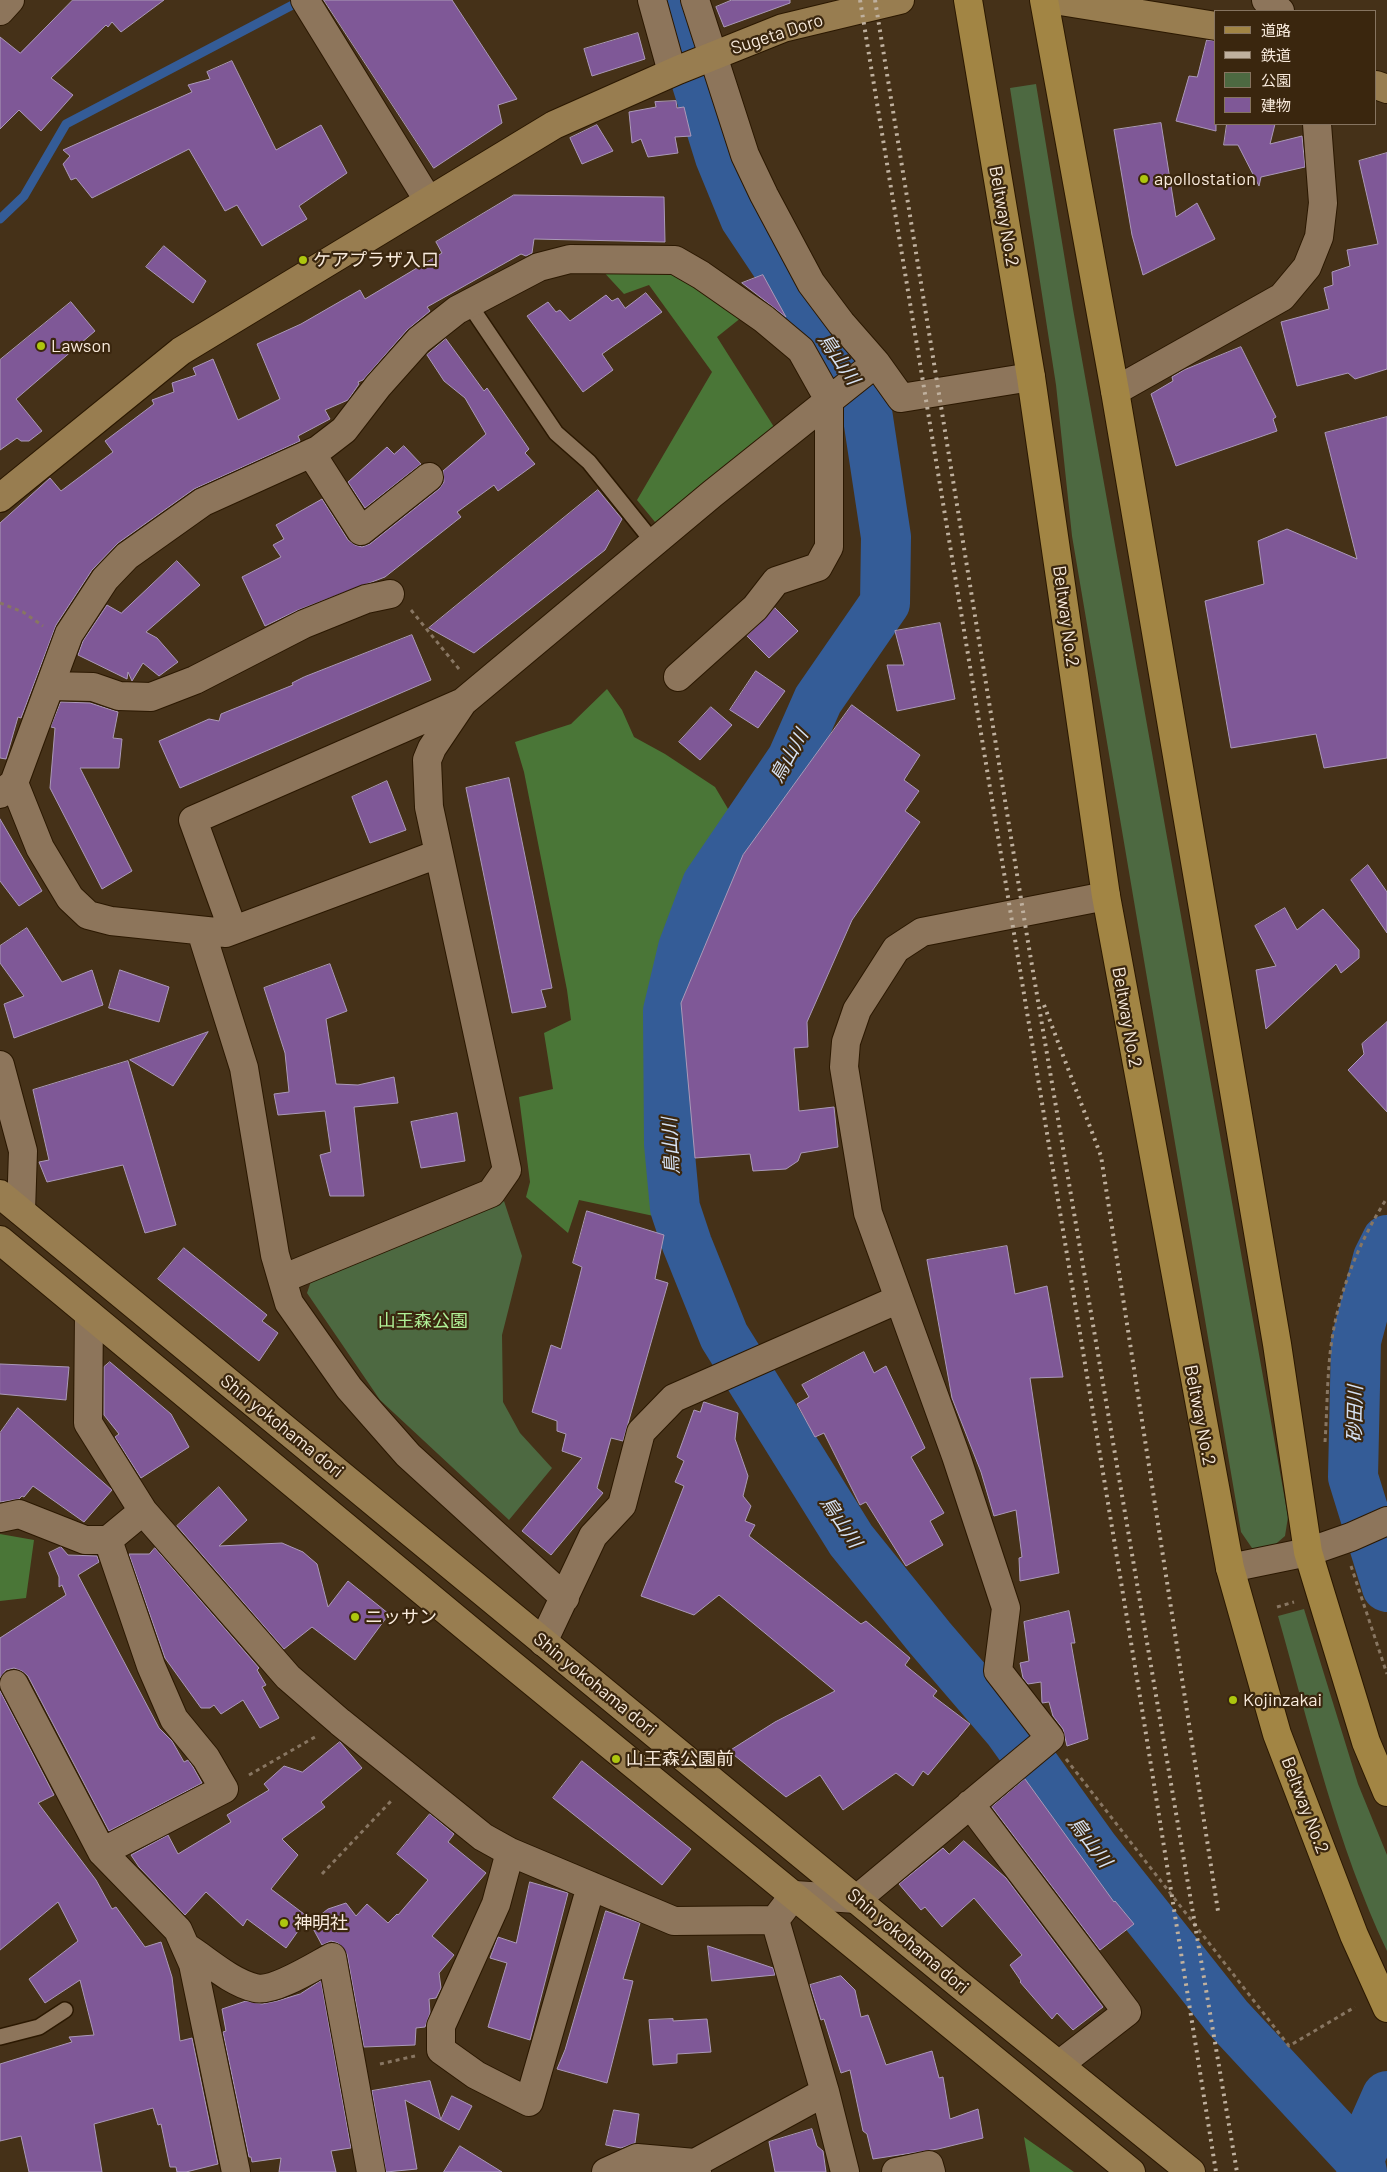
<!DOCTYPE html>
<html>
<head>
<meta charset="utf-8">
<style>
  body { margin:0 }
  #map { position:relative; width:1387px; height:2172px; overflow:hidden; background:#453118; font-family:Barlow,"Noto Sans JP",sans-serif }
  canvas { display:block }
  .legend { position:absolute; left:1214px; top:10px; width:162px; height:115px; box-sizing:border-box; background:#3a260e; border:1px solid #867460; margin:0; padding:6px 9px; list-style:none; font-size:15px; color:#f8eadc }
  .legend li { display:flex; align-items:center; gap:10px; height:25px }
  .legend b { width:25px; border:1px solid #867460 }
</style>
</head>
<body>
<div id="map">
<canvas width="1387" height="2172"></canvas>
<ul class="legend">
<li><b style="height:6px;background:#a28544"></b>道路</li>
<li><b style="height:6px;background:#bfb09e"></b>鉄道</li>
<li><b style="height:14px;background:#4d6941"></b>公園</li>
<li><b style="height:14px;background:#7f5897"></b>建物</li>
</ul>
</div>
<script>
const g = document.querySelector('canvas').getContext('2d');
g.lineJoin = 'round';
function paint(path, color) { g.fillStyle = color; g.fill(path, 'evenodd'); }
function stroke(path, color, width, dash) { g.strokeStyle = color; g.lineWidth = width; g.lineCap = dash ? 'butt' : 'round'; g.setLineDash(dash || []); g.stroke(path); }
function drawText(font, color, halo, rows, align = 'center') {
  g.font = font + ' Barlow,"Noto Sans JP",sans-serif'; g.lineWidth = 4.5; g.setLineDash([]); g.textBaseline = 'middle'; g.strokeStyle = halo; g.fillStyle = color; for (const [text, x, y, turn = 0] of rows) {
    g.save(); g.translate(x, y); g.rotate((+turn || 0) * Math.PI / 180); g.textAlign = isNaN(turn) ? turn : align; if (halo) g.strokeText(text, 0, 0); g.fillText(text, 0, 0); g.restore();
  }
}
paint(new Path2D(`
  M1036 84 1073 309 1288 1517 1285 1536 1270 1549 1252 1548 1241 1532 1072 536 1056 385 1010 88Z
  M504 1201 522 1256 502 1335 503 1402 520 1433 552 1468 509 1520 380 1400 307 1293 311 1281Z
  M1304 1609 1358 1784 1387 1855V1951C1337 1845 1310 1728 1278 1616Z`), '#4d6941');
paint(new Path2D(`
  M600 268H651L686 276 742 317 717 337 774 427 655 522 637 500 712 372 649 285 624 294Z
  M607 689 622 710 634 737 665 754 715 787 737 824 696 885 653 1014 663 1218 579 1200 568 1233 526 1197 530 1182 519 1097 553 1089 544 1033 571 1020 567 990 524 772 515 742 571 724Z
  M0 1534 34 1540 26 1598 0 1601Z
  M1024 2137 1074 2172H1030Z`), '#4a7637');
stroke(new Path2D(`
  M0 219 24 196 66 124 302 0`), '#345c97', 9);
stroke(new Path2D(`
  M671 0 720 157 745 218 865 398 886 537 885 603 818 700 792 759 707 884 683 948 668 1011 669 1144 675 1208 687 1244 724 1336 851 1540 930 1638 1008 1729 1094 1849 1228 2018 1359 2159 1362 2172
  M1387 1240 1378 1258 1356 1341 1353 1477 1387 1587
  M1359 2159 1387 2096`), '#345c97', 50);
const building = new Path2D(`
  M73 0H164L121 32 112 22 108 27 106 25 51 78 73 95 41 131 19 110 0 129V37L20 53Z
  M324 0H452L517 99 498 105 502 123 434 168Z
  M732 0H790V3L724 27 716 7Z
  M638 33 645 59 592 76 584 49Z
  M1207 40 1216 41V131L1176 121 1189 76 1197 77Z
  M232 61 276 150 321 125 347 173 299 206 307 219 262 246 237 205 225 211 189 149 92 198 76 178 71 180 63 164 70 156 63 150 192 92 188 85 210 79 207 72Z
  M676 101 677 108 684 107 691 136 675 137 678 153 648 157 641 139 632 143 629 112 656 107 655 102Z
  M1161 123 1176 217 1197 203 1215 239 1143 275 1132 235 1114 130Z
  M1227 124H1275L1270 144 1302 136 1305 167 1261 177 1259 186 1238 145H1224Z
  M597 125 613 151 582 164 570 138Z
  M1387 153V369L1355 379 1348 373 1297 386 1281 322 1329 309 1324 288 1333 285 1332 272 1350 266 1347 250 1378 244 1359 161Z
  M514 195 664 197 665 242 534 239 532 253 526 256 521 254 427 307 430 311 407 330 363 380 358 382 359 384 348 400 325 410 330 419 298 436 300 441 194 489 118 543 92 570 56 625 21 718 18 717 6 759 0 758V523L50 478 61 491 113 452 105 441 154 404 152 400 174 392 172 383 196 375 193 368 213 359 238 420 280 399 257 344 301 324 360 290 365 299 442 253 436 242Z
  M164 246 206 281 193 303 146 267Z
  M763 275 786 317 742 283Z
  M646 293 662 312 602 354 613 370 583 392 527 316 548 302 556 312 560 310 570 321 606 295 612 301 618 298 625 308Z
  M71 302 95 331 16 399 42 431 29 441H21L17 438 0 450V360Z
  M446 339 484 391 487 388 529 449 525 453 535 464 498 491 494 485 457 512 461 517 385 577 298 610 265 626 242 577 281 557 273 545 284 539 276 525 322 499 348 540 355 545 362 547 370 544 439 489 444 482 443 471 486 434 465 398 444 381 427 355Z
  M1241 347 1276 417 1273 419 1277 431 1176 466 1151 394 1173 381 1172 377 1184 370Z
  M1387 417V758L1324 768 1316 734 1231 748 1205 601 1264 584 1258 541 1287 529 1357 559 1325 433Z
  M404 446 421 464 365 508 348 482 387 447 394 454Z
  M598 490 622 519 605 550 474 653 429 628Z
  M177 561 200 585 146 632 157 638 178 662 159 676 143 663 132 681 128 672 127 679 78 655 83 641 107 605 121 613Z
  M775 608 798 631 769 658 747 636Z
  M940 623 955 699 897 711 887 665H904L895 631Z
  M412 635 431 680 180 788 159 741 209 719 219 721 221 714 293 685 292 683 304 677Z
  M756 671 785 691 758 728 730 710Z
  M61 702 90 703 118 712 113 738 122 739 119 768H80L132 871 102 889 50 788 55 728 51 727Z
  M852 705 920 755 904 780 919 791 905 811 920 822 852 920 807 1022 808 1047 794 1048 799 1111 834 1107 838 1147 801 1153 798 1161 786 1169 753 1171 750 1154 695 1158 681 1003 743 855Z
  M711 707 732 725 700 760 679 742Z
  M509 778 552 988 541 990 546 1007 512 1013 466 788Z
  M387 781 406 830 370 843 352 797Z
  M0 819 42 891 19 906 0 881Z
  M1368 865 1387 892V933L1351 880Z
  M1285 908 1297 930 1323 909 1359 950V958L1341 973 1336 964 1266 1029 1256 970 1276 966 1255 926Z
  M27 928 62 982 92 970 103 1005 14 1038 4 1004 24 996 0 963V946Z
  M330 964 347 1011 326 1019 336 1084 358 1085 394 1077 398 1103 354 1107 364 1196H330L320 1155 331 1152 325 1111 278 1115 274 1094 289 1092 285 1053 264 988Z
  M120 970 169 987 159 1022 109 1008Z
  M1387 1022V1112L1348 1070 1364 1054 1362 1044Z
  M208 1032 173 1086 130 1060Z
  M128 1061 176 1225 145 1233 123 1165 47 1182 39 1162 49 1160 33 1090Z
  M457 1113 465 1161 421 1168 411 1122Z
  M587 1211 664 1235 655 1279 668 1283 623 1441 611 1438 597 1488 603 1493 551 1555 522 1531 582 1458 562 1451 566 1434 557 1431V1421L532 1412 551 1345 561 1349 582 1267 573 1263Z
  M1007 1246 1015 1294 1047 1286 1063 1377 1030 1378 1059 1573 1020 1581 1019 1558 1022 1557 1016 1510 994 1516 981 1472 952 1398 927 1260Z
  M184 1248 267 1315 262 1321 278 1333 259 1361 158 1279Z
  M864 1352 874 1373 886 1366 925 1448 911 1457 944 1513 930 1521 943 1545 906 1566 866 1502 860 1505 824 1433 815 1437 797 1404 809 1397 802 1385Z
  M110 1362 171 1414 189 1447 141 1478 115 1437 119 1434 104 1415V1367Z
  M0 1364 69 1367 66 1400 0 1394Z
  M704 1402 738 1413 735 1439 748 1476 743 1496 751 1506 745 1521 755 1525 749 1536 861 1624 866 1621 910 1658 905 1665 937 1691 933 1696 970 1724 928 1775 923 1771 913 1786 896 1773 843 1810 820 1775 786 1797 729 1751 775 1722 835 1691 719 1595 694 1615 641 1596 684 1486 675 1482 684 1461 677 1457 694 1410 700 1412Z
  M18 1408 112 1490 84 1522 33 1486 24 1497 22 1496 19 1499 0 1502V1433Z
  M219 1487 247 1520 219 1546 282 1543 303 1552 317 1564 328 1607 348 1581 389 1614 355 1660 312 1627 284 1649 177 1526Z
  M61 1547 68 1555 97 1556 99 1562 78 1575 159 1728 172 1741 184 1762 188 1760 193 1767 202 1783 109 1831 28 1676 22 1671 14 1668 6 1670 0 1678V1638L66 1595 62 1585 59 1587V1577L49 1553Z
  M155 1548 259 1668 257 1670 266 1685 262 1687 279 1718 260 1728 243 1700 221 1714 214 1705 210 1708H201L165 1658 129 1554H149Z
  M1069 1611 1075 1643H1071L1088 1739 1067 1746 1063 1729 1053 1716 1049 1702 1042 1703 1041 1682 1028 1684 1023 1678 1020 1663 1029 1661 1024 1622Z
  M0 1691 54 1795 38 1803 96 1880 112 1909 116 1907 145 1947 161 1942 172 1977 180 2041 192 2038 218 2164 186 2172H177L176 2167H170L161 2124 158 2125 153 2108 94 2124 102 2172H29L21 2136 0 2141V2064L72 2042 69 2037 94 2035 80 1980 45 2003 29 1979 78 1941 58 1902 0 1950Z
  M340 1742 362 1768 321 1802 325 1807 282 1839 298 1855 271 1889 308 1917 286 1948 247 1919 243 1926 206 1892 185 1915 139 1867 131 1855 168 1835 178 1854 231 1822 227 1815 269 1790 264 1784 284 1766 302 1772Z
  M582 1761 691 1849 662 1885 553 1798Z
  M1025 1779 1114 1902 1115 1901 1134 1924 1100 1950 992 1807Z
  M430 1814 454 1834 448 1842 486 1873 432 1936 454 1955 439 1973 441 1988 436 1998 429 1999 430 2013 425 2027 416 2028 415 2045 364 2047 347 1954 338 1943 331 1941 322 1945 310 1923 328 1909 346 1903 356 1916 367 1904 388 1923 397 1914 398 1915 428 1880 397 1854Z
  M964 1841 1006 1878 1103 2007 1073 2030 1057 2013 1052 2019 1020 1982 1021 1981 1010 1965 1022 1955 974 1898 942 1927 925 1907 921 1910 899 1884 943 1848 949 1854Z
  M530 1882 568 1893 530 2040 488 2027 507 1963 490 1958 498 1937 516 1943Z
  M606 1911 640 1923 623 1979 633 1981 607 2083 557 2069 565 2050Z
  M708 1946 773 1968 775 1975 712 1981Z
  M841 1976 855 1990 861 2017 868 2015 886 2065 932 2051 939 2078 943 2077 950 2119 978 2109 983 2138 938 2149 873 2159 867 2134 863 2131 850 2070 841 2073 824 2019 821 2020 810 1985Z
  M321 1981 351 2148 331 2151 336 2172H279L281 2158 252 2162 251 2157H249L223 2032 226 2031 222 2009 246 2001 262 2004 277 2001 300 1994Z
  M673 2019V2021L707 2019 711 2052 677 2054V2063L653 2065 649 2020Z
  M430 2081 441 2120 405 2100 417 2169 386 2172 372 2091Z
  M452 2096 472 2106 459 2130 441 2120Z
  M614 2110 639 2114 635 2143 621 2148 606 2145Z
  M812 2129 817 2146 823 2151 826 2172H775L769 2142Z
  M460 2146 502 2172H444Z`);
paint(building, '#7f5897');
stroke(building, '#ab99b8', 1);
const lane = new Path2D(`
  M469 304 556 433 589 462 654 543
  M0 2037 39 2027 65 2010`);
const street = new Path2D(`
  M305 0 428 200
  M652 0 672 72
  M695 0 745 155 764 195 811 283 841 323 876 363 901 398 1031 377
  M1266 0 1280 11
  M0 11 10 0
  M1115 391 1282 297 1307 267 1319 237 1323 203 1317 124
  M311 453 361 531 429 477
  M50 686 93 687 119 696 151 697 195 680 304 624 366 599 390 594
  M14 783 40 848 70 898 88 915 111 921 226 933 438 854
  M0 794 14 783 69 634 105 579 127 556 203 502 318 450 344 430 378 386 419 340 457 310 539 267 570 259 675 260 701 275 764 319 801 350 829 400V547L818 567 776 581 755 608 678 677
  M233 930 193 820 463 702
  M201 931 244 1068 275 1255 289 1303 349 1388 408 1455 565 1598
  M0 1065 23 1151 21 1211
  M282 1279 491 1193 507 1170 429 807 427 760 432 748 463 702 712 494 876 363
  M89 1314 88 1423 143 1511 288 1677 340 1722 483 1837 510 1852 674 1921 775 1920
  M0 1518 19 1514 85 1540H108L143 1511
  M1230 1568 1308 1552 1351 1537 1387 1521
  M543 1642 593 1536 622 1505 641 1432 674 1398 899 1299
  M14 1684 102 1852 178 1930 193 1964 236 2172
  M970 1804 1127 2012 1060 2064
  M102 1852 224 1789 206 1758 174 1719 151 1666 108 1540
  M510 1852 496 1904 441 2026V2050L476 2075 529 2102 591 1886
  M186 1947C207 1960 230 1982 255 1988 273 1993 315 1966 332 1957L371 2172
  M606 2172 637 2158 695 2163
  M697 2172 695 2163 825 2092
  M845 2172 825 2092 775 1920 794 1895 857 1899 1050 1738 998 1671 1006 1608 956 1456 868 1213 844 1067 846 1042 857 1010 896 949 922 932 1106 896
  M896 2172 929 2165 931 2172`);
const secondary = new Path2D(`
  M1054 0 1216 26
  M1376 85 1387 89
  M0 498 181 351 554 125 678 70 783 28 900 0
  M0 1194 960 1985 1191 2172
  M0 1240 472 1632 1131 2172`);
const primary = new Path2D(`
  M968 0 1031 377 1106 896 1230 1568 1277 1734 1354 1935 1387 2008
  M1044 0 1115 391 1277 1344 1308 1552 1366 1742 1387 1792`);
stroke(lane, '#2b1801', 18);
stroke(street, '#2b1801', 30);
stroke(secondary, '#2b1801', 30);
stroke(primary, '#2b1801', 30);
stroke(new Path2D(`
  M0 603 23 612 43 626
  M411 610 459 669
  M1325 1442C1327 1413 1327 1383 1330 1354 1336 1298 1357 1245 1387 1198
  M1351 1566 1387 1674
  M1277 1607 1294 1602
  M1066 1759 1289 2046 1355 2007
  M249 1775 315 1737
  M322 1874 392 1800
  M380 2064 415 2056`), '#887662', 3, [4, 4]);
stroke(lane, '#8d755b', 15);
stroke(street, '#8d755b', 28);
stroke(secondary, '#987d50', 28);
stroke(primary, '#a28544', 28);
stroke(new Path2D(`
  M860 0 1142 1709 1216 2172
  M875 0 1028 942 1237 2172
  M1044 1005 1101 1156 1218 1911`), '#bfb09e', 4, [2.5, 5]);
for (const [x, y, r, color] of [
  [1144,179,5,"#adc60e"],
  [303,260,5,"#adc60e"],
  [41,346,5,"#adc60e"],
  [355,1617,5,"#adc60e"],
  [1233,1700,5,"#adc60e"],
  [616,1759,5,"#adc60e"],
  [284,1923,5,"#adc60e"]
]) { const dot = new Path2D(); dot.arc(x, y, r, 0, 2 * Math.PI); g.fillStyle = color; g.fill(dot); stroke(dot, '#3a260e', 2); }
drawText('18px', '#f8eadc', '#3a260e', [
  ["Sugeta Doro",777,34,-18],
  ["Beltway No.2",1004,216,80],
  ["Beltway No.2",1066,616,82],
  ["Beltway No.2",1127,1017,80],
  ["Beltway No.2",1200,1415,79],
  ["Shin yokohama dori",282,1426,39],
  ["Shin yokohama dori",595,1684,39],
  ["Beltway No.2",1305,1805,69],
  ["Shin yokohama dori",908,1941,40]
]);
drawText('18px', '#f8eadc', '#3a260e', [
  ["apollostation",1154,179],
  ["ケアプラザ入口",313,260],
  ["Lawson",51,346],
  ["ニッサン",365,1617],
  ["Kojinzakai",1243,1700],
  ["山王森公園前",626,1759],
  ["神明社",294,1923]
], 'left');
drawText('18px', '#b0f197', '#3a260e', [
  ["山王森公園",423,1321]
]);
drawText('italic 19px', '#d6e2f4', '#3a260e', [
  ["鳥山川",839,359,56],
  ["鳥山川",789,756,-61],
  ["鳥山川",671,1146,-93],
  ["砂田川",1355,1414,-89],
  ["鳥山川",841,1522,56],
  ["鳥山川",1090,1842,53]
]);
</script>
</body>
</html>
